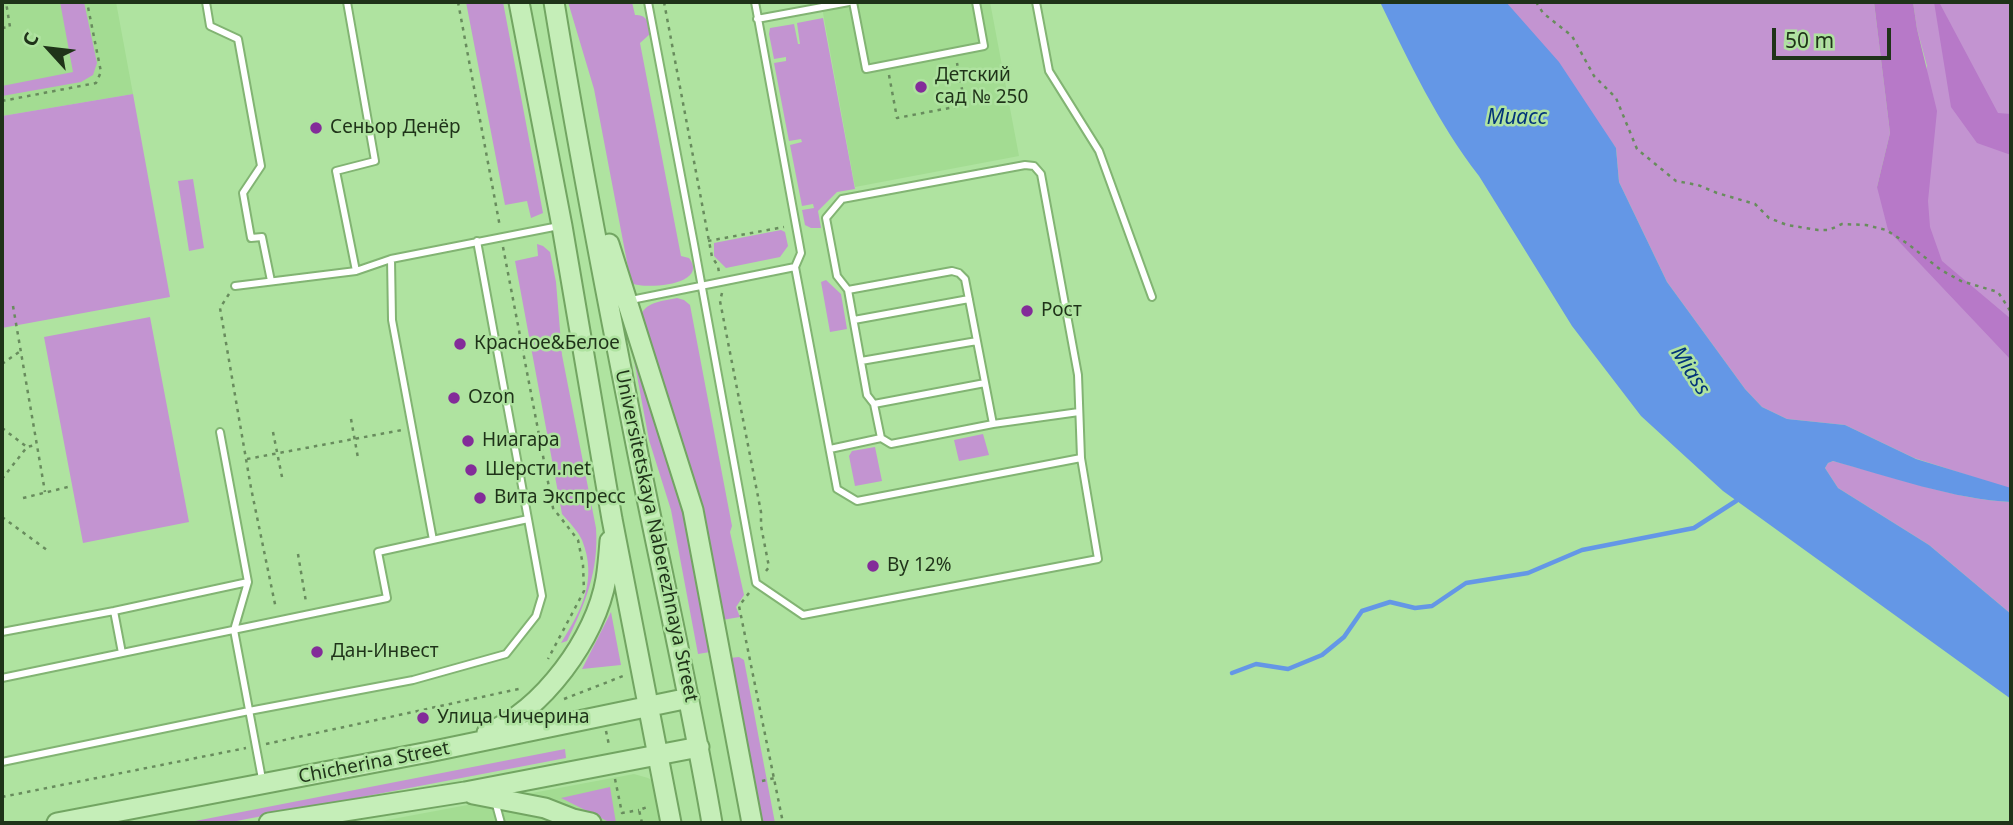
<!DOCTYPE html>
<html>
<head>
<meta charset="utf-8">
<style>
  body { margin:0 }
  #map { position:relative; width:2013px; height:825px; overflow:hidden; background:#afe3a0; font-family:"Noto Sans",sans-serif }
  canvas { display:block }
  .frame { position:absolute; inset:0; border:4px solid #1f3319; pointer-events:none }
  .north { position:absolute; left:14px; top:14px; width:70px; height:70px; -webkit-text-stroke:5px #afe3a0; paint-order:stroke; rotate:297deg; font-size:19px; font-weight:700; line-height:28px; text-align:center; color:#1f3319 }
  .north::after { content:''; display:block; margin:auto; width:24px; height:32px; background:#1f3319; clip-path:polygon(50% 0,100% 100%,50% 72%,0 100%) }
  .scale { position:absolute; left:1772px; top:28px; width:119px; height:32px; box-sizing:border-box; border:4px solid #1f3319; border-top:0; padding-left:9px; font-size:21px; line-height:24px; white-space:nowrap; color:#1f3319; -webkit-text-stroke:5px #afe3a0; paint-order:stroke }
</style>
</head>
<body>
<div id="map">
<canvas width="2013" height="825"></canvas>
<div class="frame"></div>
<div class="north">С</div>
<div class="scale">50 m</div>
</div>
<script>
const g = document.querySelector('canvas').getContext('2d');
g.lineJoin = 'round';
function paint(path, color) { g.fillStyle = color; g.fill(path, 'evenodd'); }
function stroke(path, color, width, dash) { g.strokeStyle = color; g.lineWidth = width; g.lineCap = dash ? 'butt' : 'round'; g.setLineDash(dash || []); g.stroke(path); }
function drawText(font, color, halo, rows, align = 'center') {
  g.font = font + ' "Noto Sans",sans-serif'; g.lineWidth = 5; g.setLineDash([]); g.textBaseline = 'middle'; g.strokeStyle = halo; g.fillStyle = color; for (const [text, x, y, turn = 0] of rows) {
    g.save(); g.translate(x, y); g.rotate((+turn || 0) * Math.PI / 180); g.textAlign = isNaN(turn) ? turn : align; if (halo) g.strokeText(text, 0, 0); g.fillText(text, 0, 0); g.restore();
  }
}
paint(new Path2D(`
  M2 2H116L133 94 2 116Z
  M821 2H990L1019 156 855 187Z
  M634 774 648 778 659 784 672 823H371Z`), '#a3dc92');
paint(new Path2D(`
  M60 2H84L97 63 93 75 81 82 2 96V86L73 72Z
  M466 2H503L543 213 531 218 527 201 505 205Z
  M568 2H632L635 15C647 14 649 23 650 34L640 43 681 256 689 258C710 285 645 290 631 283L594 89Z
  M1506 2H1874L1890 133 1877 187 1898 200 1927 66 1917 29 1913 2H2011V489L1914 458 1845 425 1787 419 1762 407 1745 389 1667 282 1619 182 1616 148Z
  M823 18 855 189 837 192 818 211 821 228H811L805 225 802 210 814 208 813 204 802 206 790 145 802 142 801 139 789 141 774 63 786 61V57L774 59 769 34 770 28 794 24 798 44H800L797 23Z
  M133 94 170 297 2 328V116Z
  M193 179 204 248 189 251 178 181Z
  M781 230 785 232 788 246 780 257 726 268 714 256V243Z
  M537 244 543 246 550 252 556 282 562 355 596 528C599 571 585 604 567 641L561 643C581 611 598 580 582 540 578 531 569 522 562 514L515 261 538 256Z
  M826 280 841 294 847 329 830 332 821 282Z
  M677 298 684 300 690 305 732 526 730 532 744 595 736 607 740 617 722 620 641 315C647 301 664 301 677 298Z
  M150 317 189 522 83 543 44 337Z
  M632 349 683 509 710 652 698 654 671 510 649 440Z
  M983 434 989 455 959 461 954 440Z
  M875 447 882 481 855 486 849 456 852 451Z
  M1833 461C1887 475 1957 500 2011 502V614L1929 545 1838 488 1825 468 1828 463Z
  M611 612 621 665 582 669Z
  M739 657 744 660 775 823H761L730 658Z
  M565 749 566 758 226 823H185Z
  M610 787 616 823H611L561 798Z`), '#c394d1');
paint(new Path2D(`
  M1874 2H1913L1917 29 1937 111 1928 201 1930 227 1942 261 2011 319V360L1888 230 1877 187 1890 133Z
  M1934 2H1939L1998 113 2011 114V155L1977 143 1951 107Z`), '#b779c8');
paint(new Path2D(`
  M1380 2H1506L1559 62 1616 148 1619 182 1667 282 1745 389 1762 407 1787 419 1845 425 1916 459 2011 488V502C1957 500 1887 476 1833 461L1828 463 1825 468 1838 488 1929 545 2011 614V699L1723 491 1641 416 1572 326 1479 176C1438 123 1409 62 1380 2Z`), '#6497e6');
stroke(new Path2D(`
  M1232 673 1256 664 1288 669 1322 655 1344 637 1362 611 1390 602 1415 608 1432 606 1466 583 1528 573 1582 550 1694 528 1736 501 1739 496`), '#6497e6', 4.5);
const service = new Path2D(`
  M206 2 210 26 238 39 261 166 243 193 251 238 262 237 271 281
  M347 2 375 161 336 171 356 271
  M648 2 694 244 756 583 803 615 1098 559 1081 458 857 501 837 489 795 267 801 253 755 2
  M853 2 866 69 984 46 976 2
  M1036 2 1049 71 1099 151 1152 297
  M757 19 849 2
  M391 259 392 320 433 540
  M235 286 356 271 391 259 559 226
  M848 290 952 271 959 273 965 279 993 424 1079 412
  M631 300 795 267
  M854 320 969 299
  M861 361 977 341
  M874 404 985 383
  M993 424 891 444 881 438 874 404 867 395 848 290 837 276 826 218 842 199 1025 165 1034 166 1041 174 1078 375 1081 458
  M220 432 248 582 234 630 262 779
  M830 449 881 438
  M114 611 122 653
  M2 632 114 611 248 582
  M2 678 387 598 378 552 528 519 477 241
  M2 762 249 711 413 680 506 654 536 616 542 596 528 519
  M495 801 501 823`);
const primary = new Path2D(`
  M519 2 562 226 612 519 671 823
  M554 2C578 148 606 294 635 439 660 567 690 694 712 823
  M609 244 693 510 752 823
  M487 733C543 710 596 638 606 579 608 567 609 554 610 541
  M473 794 545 808 573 819 591 823
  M57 823 429 752 689 698
  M269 823 465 792 699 747`);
stroke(service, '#82b473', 10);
stroke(primary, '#72a562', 23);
stroke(new Path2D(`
  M458 2 500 227
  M664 2 712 257 718 266 719 273
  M1536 2 1543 13 1572 36 1594 76 1616 98 1637 149 1676 181 1698 185 1717 193 1755 204 1769 218 1787 225 1818 230H1829L1842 224 1866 225 1886 230 1908 244 1941 270 1961 281 1998 292 2011 312
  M2 28 10 27 6 2
  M889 75 897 118 965 105 957 63
  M2 101 96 83 101 72 87 2
  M708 241 784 227
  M503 247 553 508 578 540 583 565 584 591 548 659
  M722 293 720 301 761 512V526L769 567 766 571
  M229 294 220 308 251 488 276 609
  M13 306 45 492
  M2 364 19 352
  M351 419 358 458
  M2 428 27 447
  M273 432 283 482
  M247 459 402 430
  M2 479 27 447 35 445
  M23 498 72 486
  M2 517 47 550
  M298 554 306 602
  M749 593 739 606 783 823
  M564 699 623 676
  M606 731 609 745
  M266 744 523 688
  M615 779 622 813 639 810
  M762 781 775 778
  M2 797 246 748
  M642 823 639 810 650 806`), '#688c5d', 2.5, [3.5, 5]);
stroke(service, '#fff', 6);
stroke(primary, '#c5eeb8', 19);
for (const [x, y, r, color] of [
  [921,87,7,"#832c99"],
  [316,128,7,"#832c99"],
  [1027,311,7,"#832c99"],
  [460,344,7,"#832c99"],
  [454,398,7,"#832c99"],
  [468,441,7,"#832c99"],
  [471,470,7,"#832c99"],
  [480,498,7,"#832c99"],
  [873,566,7,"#832c99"],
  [317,652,7,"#832c99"],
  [423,718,7,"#832c99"]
]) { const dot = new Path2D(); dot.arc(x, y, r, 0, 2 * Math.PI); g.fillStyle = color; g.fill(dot); stroke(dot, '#afe3a0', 2.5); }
drawText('19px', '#1f3319', '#afe3a0', [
  ["Детский",935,76],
  ["сад № 250",935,98],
  ["Сеньор Денёр",330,128],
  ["Рост",1041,311],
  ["Красное&Белое",474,344],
  ["Ozon",468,398],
  ["Ниагара",482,441],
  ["Шерсти.net",485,470],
  ["Вита Экспресс",494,498],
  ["Ву 12%",887,566],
  ["Дан-Инвест",331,652],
  ["Улица Чичерина",437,718]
], 'left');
drawText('19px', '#1f3319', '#afe3a0', [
  ["Universitetskaya Naberezhnaya Street",656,536,78],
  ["Chicherina Street",374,763,-11]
]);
drawText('italic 21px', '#023479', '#afe3a0', [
  ["Миасс",1517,118],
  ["Miass",1690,371,57]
]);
</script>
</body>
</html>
